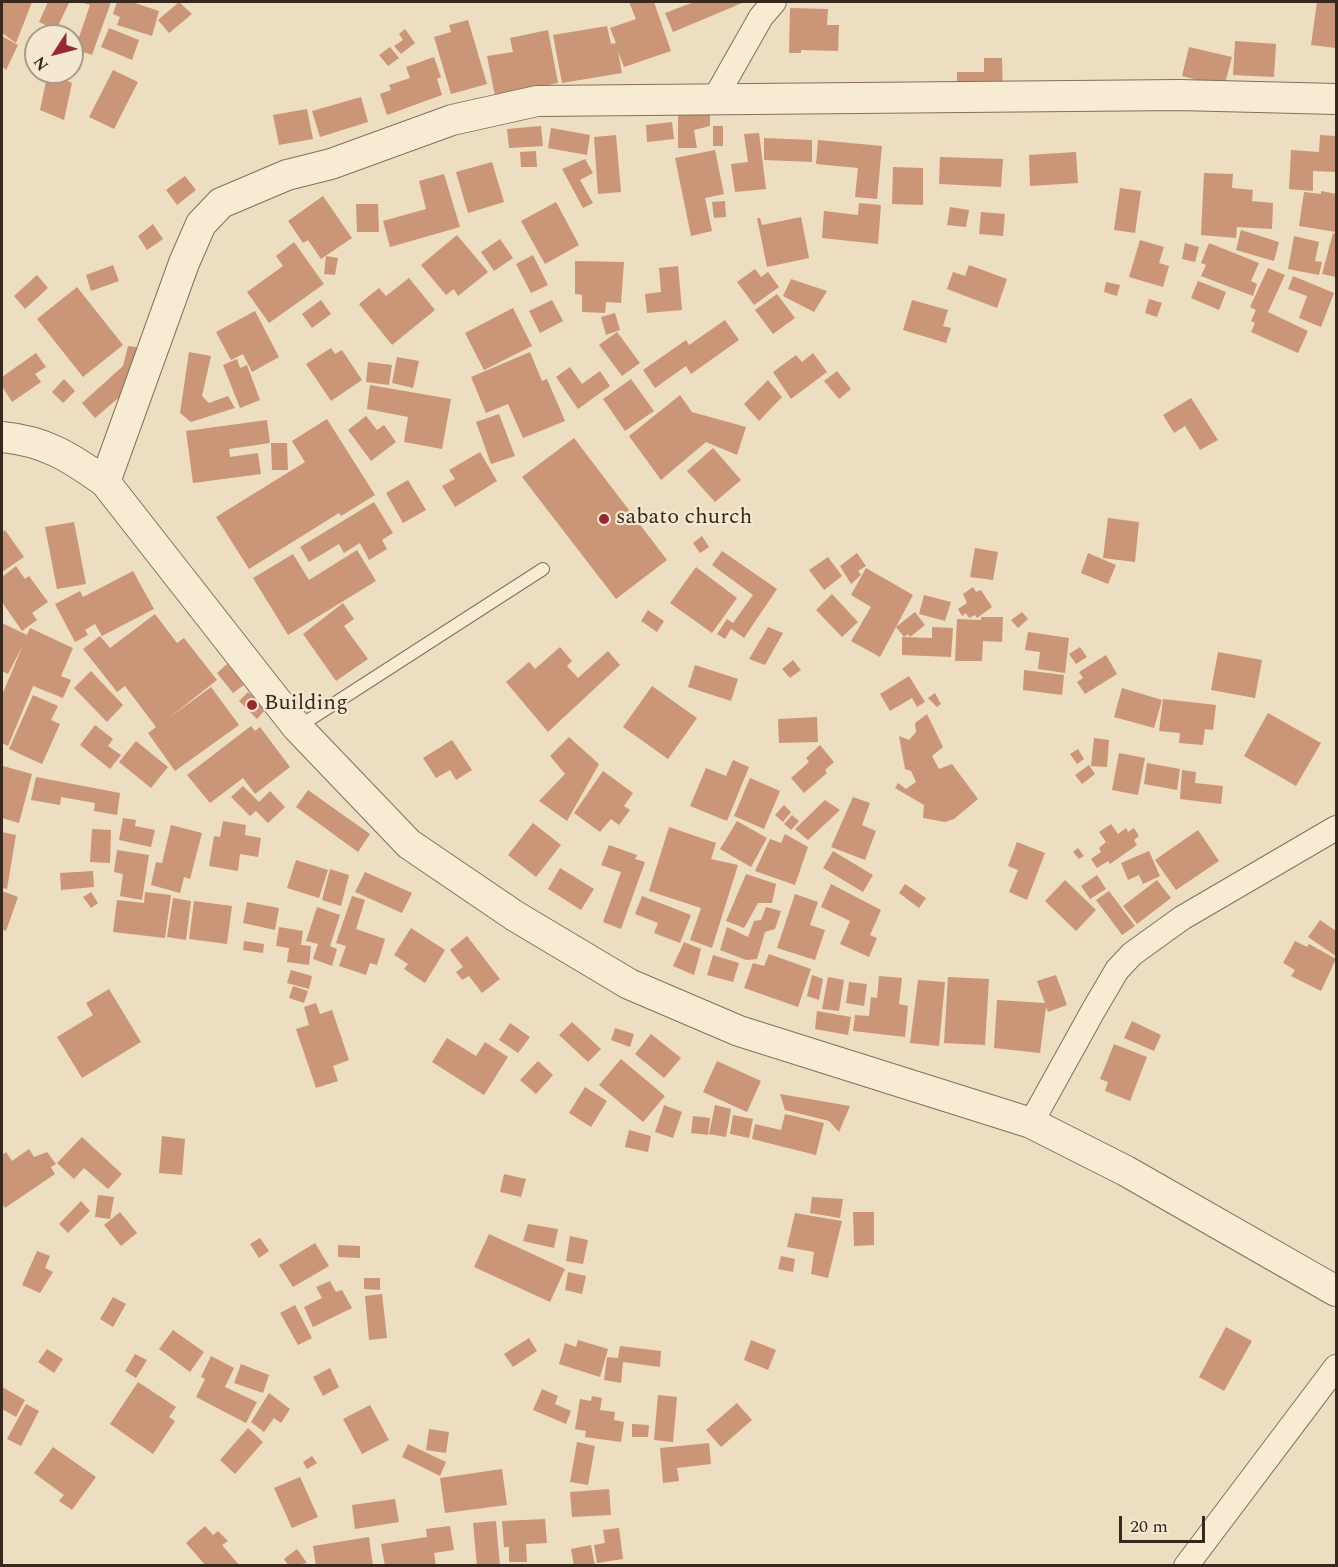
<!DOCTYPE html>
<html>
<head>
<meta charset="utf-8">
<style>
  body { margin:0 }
  #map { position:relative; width:1338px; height:1567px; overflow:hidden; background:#edddc1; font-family:Spectral,serif }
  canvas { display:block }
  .frame { position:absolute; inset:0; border:3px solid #36281d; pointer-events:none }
  .north { position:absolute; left:24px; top:24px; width:60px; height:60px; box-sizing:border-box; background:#f5e8d1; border:2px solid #a99b89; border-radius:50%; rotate:234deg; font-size:16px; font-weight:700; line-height:24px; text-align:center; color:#36281d }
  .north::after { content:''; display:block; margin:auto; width:21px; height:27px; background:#952a32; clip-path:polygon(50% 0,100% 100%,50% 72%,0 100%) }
  .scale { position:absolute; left:1119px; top:1516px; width:86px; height:27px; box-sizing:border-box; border:3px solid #36281d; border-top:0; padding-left:8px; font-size:18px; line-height:21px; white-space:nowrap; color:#36281d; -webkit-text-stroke:4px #f5e8d1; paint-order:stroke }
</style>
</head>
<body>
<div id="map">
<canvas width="1338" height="1567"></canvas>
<div class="frame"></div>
<div class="north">N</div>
<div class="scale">20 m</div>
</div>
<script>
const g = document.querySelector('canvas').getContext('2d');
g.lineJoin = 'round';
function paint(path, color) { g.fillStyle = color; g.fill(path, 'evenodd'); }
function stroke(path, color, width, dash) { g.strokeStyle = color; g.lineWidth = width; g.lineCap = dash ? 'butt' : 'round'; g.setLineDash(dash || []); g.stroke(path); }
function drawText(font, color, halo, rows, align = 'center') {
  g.font = font + ' Spectral,serif'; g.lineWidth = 4.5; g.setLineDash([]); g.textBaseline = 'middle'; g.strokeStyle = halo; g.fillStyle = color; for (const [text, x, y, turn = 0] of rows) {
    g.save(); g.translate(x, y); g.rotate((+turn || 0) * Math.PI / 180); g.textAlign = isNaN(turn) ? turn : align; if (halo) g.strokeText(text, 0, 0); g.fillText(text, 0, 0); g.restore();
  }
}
paint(new Path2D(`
  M3 2H32L16 43 2 33Z
  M48 2 69 3 56 30 39 22Z
  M80 2H111L92 55 75 49 90 5Z
  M117 2H132L159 11 152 36 117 25 120 17 113 14Z
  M179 2 192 14 169 33 158 20Z
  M629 2H654L671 51 624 67 618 51 622 73 562 83 553 35 607 26 611 44 616 43 610 28 636 19Z
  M694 2H742V3L673 32 665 13Z
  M1317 2H1336V48L1311 45Z
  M790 8 828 9 827 25H839L838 51 801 50V53H789Z
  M468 20 487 84 451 94 434 37 451 32 449 25Z
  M109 28 139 40 132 60 101 47Z
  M405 29 415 43 401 54 394 46 403 40 399 34Z
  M548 30 558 83 495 96 487 56 513 52 510 38Z
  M2 36 18 45 6 70 2 66Z
  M1235 41 1276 44 1274 77 1233 75Z
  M390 47 399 58 388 66 379 55Z
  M1189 47 1232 57 1224 87 1182 76Z
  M434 57 441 77 437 79 442 95 387 115 380 94 391 90 389 85 410 78 406 67Z
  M984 58H1002L1003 93 957 94V72H984Z
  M113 70 138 82 114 129 89 117Z
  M48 72 72 83 64 120 40 110Z
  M361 97 368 122 320 137 312 111Z
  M307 109 313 139 279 145 273 115Z
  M710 113V126L694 130 697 148H678V114Z
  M672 122 674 139 647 142 646 125Z
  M541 126 543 146 509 148 507 129Z
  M713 126H723V146H713Z
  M551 128 590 135 587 155 548 148Z
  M759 133 766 189 735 192 731 164 748 162 744 134Z
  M616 135 621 192 598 194 594 137Z
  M1320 135 1336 136V172L1313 171V191L1289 189 1291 150 1319 152Z
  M764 138 812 140V162L764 160Z
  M818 140 882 146 877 199 855 197 858 168 816 164Z
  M715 150 724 194 705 198 712 231 691 236 675 158Z
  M536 151 537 167H521L520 152Z
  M1076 152 1078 183 1030 186 1029 155Z
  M940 157 1003 159 1001 187 939 184Z
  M585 159 593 173 580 180 593 203 583 208 562 169Z
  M492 162 504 202 468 213 456 172Z
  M893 167 923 168V205L892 204Z
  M1204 173 1233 174 1232 188 1253 190 1252 201 1273 203 1272 229 1237 227 1236 238 1201 235Z
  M444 174 460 227 390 247 383 221 426 209 419 181Z
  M185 176 196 190 177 205 166 190Z
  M1120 188 1141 191 1135 233 1114 230Z
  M1321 191 1336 194V232L1299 226 1304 192 1321 194Z
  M323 196 352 238 321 259 308 240 303 243 288 221Z
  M725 201 726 217 714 218 712 202Z
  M556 202 579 245 545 264 521 221Z
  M859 203 881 205 878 244 822 238 824 211 858 215Z
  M356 204H378L379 232H357Z
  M950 207 969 210 966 227 947 225Z
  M981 212 1005 214 1003 236 979 234Z
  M801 217 809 258 767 267 757 218H760L762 225Z
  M153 224 163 239 147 250 138 236Z
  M1241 230 1279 242 1274 261 1236 250Z
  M1333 233 1336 234V277L1322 274Z
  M457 235 488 272 458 296 454 289 446 295 421 265Z
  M1294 236 1319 242 1315 261 1322 262 1319 275 1288 269Z
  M500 239 513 258 494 271 481 252Z
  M1140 240 1164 247 1159 263 1169 266 1163 287 1129 277Z
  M294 242 324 284 269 323 247 292 283 266 276 256Z
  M1185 243 1199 247 1195 262 1182 259Z
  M1209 243 1259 263 1251 281 1257 284 1253 296 1201 276 1206 265 1201 263Z
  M533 255 548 285 531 293 516 264Z
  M326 256 338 258 335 275 324 274Z
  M575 261 624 262 621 303 606 302 605 313 582 312V295L575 294Z
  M113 265 119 281 91 291 86 275Z
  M969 265 1007 279 997 308 947 289 953 272 965 276Z
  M678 266 682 310 647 313 645 294 661 292 659 268Z
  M1268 268 1285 275 1268 312 1308 331 1298 353 1251 332 1255 323 1251 321 1256 310 1250 307Z
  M755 269 761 277 768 272 779 287 754 305 737 282Z
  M37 275 48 288 25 309 14 296Z
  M1293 276 1334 293 1321 327 1299 318 1307 296 1288 289Z
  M409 278 435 310 392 345 359 304 379 288 386 296Z
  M791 279 827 291 814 312 783 296Z
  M1198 281 1226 292 1219 310 1191 298Z
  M1106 282 1120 285 1117 296 1104 292Z
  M77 287 123 345 83 377 37 319Z
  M777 294 795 318 773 334 755 310Z
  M1149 299 1162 303 1157 317 1145 313Z
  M321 300 331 314 312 328 302 314Z
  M552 300 563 321 540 333 529 311Z
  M912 300 948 310 943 326 951 328 946 343 903 330Z
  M513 308 532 346 484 370 465 333Z
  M255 311 279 357 252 372 243 354 231 360 216 332Z
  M615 313 620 330 606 335 601 317Z
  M725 320 739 340 691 374 686 366 655 388 643 370 686 340 689 345Z
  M617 332 640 363 622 376 599 345Z
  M128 346 145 348 136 383 95 418 82 403 123 366Z
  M331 348 335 354 342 350 362 380 331 401 306 364Z
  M189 352 211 356 202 396 209 403 228 396 235 408 191 422 180 413Z
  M530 352 542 381 547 379 565 421 523 438 508 404 486 413 471 377Z
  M36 353 46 367 35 374 41 382 12 402 2 386V377Z
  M813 353 827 372 791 399 773 372 796 355 802 362Z
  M397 357 419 361 413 388 392 383Z
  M237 359 240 368 247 365 260 400 240 408 223 365Z
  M368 362 392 365 389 385 366 382Z
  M570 367 582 384 600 371 610 386 578 409 556 377Z
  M837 371 851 389 839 399 824 381Z
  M64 379 75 391 63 403 52 392Z
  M631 379 654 411 625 431 603 399Z
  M768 380 782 397 759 421 744 404Z
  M370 385 451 399 442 449 404 442 408 417 367 409Z
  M680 395 692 412 746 427 737 455 706 442 661 480 629 436Z
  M1191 398 1218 440 1200 450 1185 426 1174 433 1163 415Z
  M499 414 515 456 491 464 476 422Z
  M366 416 377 430 384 425 396 442 371 461 348 430Z
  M327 419 375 495 341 516 339 513 249 569 216 517 305 462 292 441Z
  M267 420 270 443 229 449 230 457 258 453 261 474 193 483 186 431Z
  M574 438 667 560 616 599 522 477Z
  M271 443H287L288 470H272Z
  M713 448 741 480 715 502 687 471Z
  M480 452 497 481 455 507 442 486 455 479 449 470Z
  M408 480 426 510 403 523 386 493Z
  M374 502 393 533 382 540 387 549 369 560 360 543 344 553 339 544 309 562 300 547Z
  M1108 518 1139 522 1135 562 1103 558Z
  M74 522 86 584 57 589 45 527Z
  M5 530 24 557 2 572V533Z
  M702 536 709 547 700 553 693 543Z
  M975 548 998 552 993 580 970 577Z
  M357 550 376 581 288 635 253 578 293 554 309 580Z
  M722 551 777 589 744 638 731 629 725 639 717 634 727 619 733 623 753 595 712 565Z
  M857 553 866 566 858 571 861 575 851 584 840 566Z
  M1088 553 1116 565 1108 584 1081 573Z
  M828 557 842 576 824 590 809 570Z
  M16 566 25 579 29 576 48 602 32 613 37 620 22 631 2 602V577Z
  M696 567 737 598 712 633 670 603Z
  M866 568 913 595 880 657 851 641 871 607 851 595Z
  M133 571 154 609 102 636 95 624 85 630 88 635 75 642 55 604 80 591 83 597Z
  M973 587 976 592 981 590 992 607 977 618 975 615 969 618 966 613 962 616 958 609 967 603 963 594Z
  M832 594 858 622 842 637 816 610Z
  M924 595 951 602 945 621 919 614Z
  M343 603 354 619 344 626 368 659 336 681 303 634Z
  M648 610 664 621 657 632 641 621Z
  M915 612 925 625 910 637 908 634 904 637 896 627Z
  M1022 612 1028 619 1018 628 1011 620Z
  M155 614 177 643 184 638 217 680 165 721 211 687 239 725 175 771 148 733 156 727 125 686 117 692 83 649 100 636 110 648Z
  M981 617H1003L1002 642 983 641 982 661H955L957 619 981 620Z
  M2 623 27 635 30 628 73 648 61 676 71 680 63 698 33 686 8 746 2 743V695L23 645 8 674 2 671Z
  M768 627 783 633 765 665 749 659Z
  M932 627 953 628 951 657 902 655V637L932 638Z
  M1028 632 1069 638 1065 673 1038 669 1040 652 1025 650Z
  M560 647 572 661 567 666 578 678 608 651 620 665 548 732 506 682 529 662 535 669Z
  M1080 647 1087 657 1076 664 1069 654Z
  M1218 652 1262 660 1255 698 1211 690Z
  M1106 655 1117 674 1085 694 1077 682 1083 678 1079 672Z
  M793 660 801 670 790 678 782 669Z
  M227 664 244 685 233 693 217 673Z
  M695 665 738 679 731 701 688 687Z
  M1024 670 1064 675 1062 695 1023 690Z
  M91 671 123 705 107 722 74 688Z
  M909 676 925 702 917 707 912 698 890 711 880 694Z
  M652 686 697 718 668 759 623 727Z
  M1122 688 1162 700 1154 728 1114 717Z
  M248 692 266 709 257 719 239 701Z
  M935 693 941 704 937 707 928 698Z
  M33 695 58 706 51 720 60 724 42 764 9 749Z
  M1163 699 1216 705 1213 730 1205 729 1203 745 1179 743 1180 733 1159 731Z
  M1268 713 1321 743 1296 786 1244 756Z
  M927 714 943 747 932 756 939 769 952 764 978 799 954 819 945 822 923 818 924 805 895 788 898 783 906 789 916 782 911 771 905 769 899 736 909 740 916 732 915 723Z
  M817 717 818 742 779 743 778 719Z
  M95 725 113 739 108 746 121 755 110 769 80 745Z
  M251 726 255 731 260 727 290 767 255 794 243 778 210 803 187 775Z
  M569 737 599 764 567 821 539 801 565 774 550 756Z
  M1094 738 1109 740 1107 767 1091 766Z
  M452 740 472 770 456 780 450 770 436 778 423 758Z
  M136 741 168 767 151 788 119 762Z
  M820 745 834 762 825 770 827 773 804 793 791 778 809 762 806 758Z
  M1078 749 1084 759 1077 764 1070 754Z
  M1119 753 1145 758 1138 795 1112 790Z
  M733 760 749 767 727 821 690 806 706 768 726 776Z
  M1147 763 1180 769 1177 790 1144 784Z
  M1089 765 1095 774 1082 784 1075 775Z
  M3 766 32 774 19 823 2 818Z
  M1182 770 1196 772 1195 783 1223 786 1221 804 1180 799Z
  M603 771 633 793 624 806 630 810 619 825 611 819 600 832 574 813Z
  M36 777 120 793 117 815 94 811 95 803 61 797 60 805 31 800Z
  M750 778 780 791 764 829 734 816Z
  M243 786 259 802 270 791 285 807 268 823 256 811 250 816 231 797Z
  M308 790 370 834 358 852 296 807Z
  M853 797 870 803 862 825 876 831 865 860 831 847Z
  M825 800 840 810 808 840 795 829Z
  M784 805 791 812 783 822 775 815Z
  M792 815 799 821 791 830 784 824Z
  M123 818 136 820 135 826 155 830 151 847 119 840Z
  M223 821 246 825 245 835 261 838 258 857 240 854 238 871 209 866 214 836 220 837Z
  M737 821 767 838 751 867 720 849Z
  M533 823 561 845 536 877 508 855Z
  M1111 824 1118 834 1126 828 1128 832 1134 828 1139 836 1134 840 1137 845 1110 864 1108 861 1097 868 1091 859 1101 852 1099 848 1106 842 1099 832Z
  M171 825 202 833 190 879 184 877 180 893 151 885 156 862 162 863Z
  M669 827 716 843 711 859 738 865 712 948 690 940 701 908 649 891Z
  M92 829 111 830 110 863 90 862Z
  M1198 830 1219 861 1176 890 1155 860Z
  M2 832 16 835 7 889 2 888Z
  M785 834 808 847 795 885 755 871 770 839 781 843Z
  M1017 842 1045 853 1027 900 1009 892 1018 870 1008 866Z
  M609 845 637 855 635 859 645 862 621 929 603 922 621 872 601 865Z
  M1078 848 1084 856 1079 859 1073 852Z
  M117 850 149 855 142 900 120 896 123 874 114 872Z
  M833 851 873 875 863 892 823 868Z
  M1149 851 1160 876 1143 884 1139 875 1128 880 1121 863Z
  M296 860 328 870 319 898 287 888Z
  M560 868 594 889 581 910 548 889Z
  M330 869 349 875 341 906 322 900Z
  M93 871 94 887 61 890 60 873Z
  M365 872 412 893 402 913 355 892Z
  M746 874 776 884 772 903H758L744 928 726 921Z
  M1097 875 1106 889 1090 899 1081 886Z
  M1065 880 1096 910 1076 931 1045 901Z
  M1157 880 1171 898 1137 924 1123 906Z
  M831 884 881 910 870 935 877 938 869 957 840 944 850 921 821 907Z
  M905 884 926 898 919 908 899 893Z
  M2 891 18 897 6 931 2 929Z
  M1109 891 1135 926 1122 935 1096 900Z
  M91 892 98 903 91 908 83 897Z
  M145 892 171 895 165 938 113 932 117 900 144 903Z
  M795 894 818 902 810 925 825 930 815 960 777 948Z
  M352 896 365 900 356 929 385 939 377 965 370 963 366 975 339 966 346 946 336 943Z
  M642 896 691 915 680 943 654 933 658 923 635 914Z
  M173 898 191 901 186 940 167 937Z
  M194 901 232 906 227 944 189 939Z
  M247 902 279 908 275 930 243 923Z
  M317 907 340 915 330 946 337 949 332 966 313 959 318 944 306 941Z
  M766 907 781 911 775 929 765 932 757 959 746 960 720 950 727 927 748 937 754 921 761 920Z
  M1320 920 1336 931V956L1308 937Z
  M279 927 303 931 301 945 311 946 309 965 287 962 289 948 276 946Z
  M411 928 445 950 425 983 404 969 408 964 394 955Z
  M467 936 500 979 482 993 469 976 462 980 456 972 463 967 450 950Z
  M244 941 264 944 263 953 243 950Z
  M1295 941 1307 947 1309 944 1336 959 1321 991 1291 976 1295 970 1283 963Z
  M684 942 701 949 694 975 673 966Z
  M769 954 811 969 798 1007 744 988 753 963 764 966Z
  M713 955 739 963 733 982 707 975Z
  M291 970 312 976 309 989 287 983Z
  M812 975 823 979 819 1000 807 996Z
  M1056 975 1067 1005 1048 1012 1046 1007 1040 1053 994 1048 997 1000 1045 1003 1037 981Z
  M879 976 902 978 899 1004 908 1006 905 1037 853 1031 855 1015 869 1016 871 997 877 998Z
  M828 977 844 980 839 1011 822 1009Z
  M948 977 989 979 985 1045 944 1043Z
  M918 980 945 982 939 1046 910 1043Z
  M849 982 867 984 864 1006 846 1003Z
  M293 986 308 991 304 1003 289 998Z
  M109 989 141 1042 82 1078 57 1037 93 1015 86 1003Z
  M316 1003 320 1014 332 1010 349 1060 333 1066 338 1081 316 1088 296 1029 309 1025 304 1007Z
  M817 1011 851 1017 848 1035 815 1029Z
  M1132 1021 1161 1035 1154 1051 1124 1038Z
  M572 1022 601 1049 588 1062 559 1035Z
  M510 1023 530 1037 518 1053 499 1040Z
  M615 1028 634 1034 630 1047 611 1040Z
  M651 1034 681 1058 664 1078 635 1054Z
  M447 1038 476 1056 485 1042 508 1057 484 1095 432 1062Z
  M1114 1044 1147 1057 1130 1101 1105 1091 1108 1082 1100 1079Z
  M621 1059 665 1096 643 1122 599 1085Z
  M538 1061 553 1075 536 1094 520 1080Z
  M717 1061 761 1081 747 1112 703 1092Z
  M585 1087 607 1101 591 1127 569 1113Z
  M780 1094 850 1106 839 1132 829 1121 785 1110Z
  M664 1105 682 1112 673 1138 655 1132Z
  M715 1105 731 1109 726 1137 709 1134Z
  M785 1114 824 1123 816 1155 752 1139 755 1124 781 1130Z
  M733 1115 753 1119 749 1138 730 1134Z
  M693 1116 710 1118 708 1135 691 1133Z
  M629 1130 651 1136 648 1152 625 1147Z
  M162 1136 185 1139 182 1175 159 1173Z
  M82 1137 122 1174 108 1189 84 1168 74 1179 57 1163Z
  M29 1149 34 1157 47 1152 56 1164 51 1167 55 1174 5 1208 2 1203V1155L6 1152 12 1161Z
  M504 1174 526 1179 521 1197 500 1192Z
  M98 1195 114 1197 110 1219 95 1217Z
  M812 1197 843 1199 840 1218 810 1213Z
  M81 1201 90 1211 68 1233 59 1224Z
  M120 1212 137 1233 121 1246 104 1225Z
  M853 1212H874V1245L854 1246Z
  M795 1213 842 1221 828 1278 811 1274 814 1252 787 1247Z
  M528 1224 558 1229 554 1248 523 1241Z
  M489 1234 565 1269 550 1302 474 1267Z
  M570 1236 588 1240 583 1264 566 1261Z
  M260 1238 269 1251 259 1258 250 1244Z
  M315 1243 329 1266 293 1287 279 1265Z
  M338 1245 360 1246V1258L338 1257Z
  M37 1251 50 1256 45 1268 53 1272 40 1293 22 1285Z
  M781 1256 795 1259 793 1272 778 1269Z
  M568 1272 586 1276 582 1294 565 1290Z
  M364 1278H380V1290L364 1289Z
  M330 1281 336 1292 342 1290 352 1308 313 1327 304 1307 322 1298 316 1287Z
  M382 1294 387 1338 369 1340 365 1296Z
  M113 1297 126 1304 113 1327 100 1319Z
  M295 1305 312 1338 298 1345 280 1313Z
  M1226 1327 1252 1341 1224 1391 1199 1377Z
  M173 1330 204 1352 190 1372 159 1349Z
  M529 1338 537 1351 513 1367 504 1354Z
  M578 1340 608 1349 600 1377 559 1364 565 1343 576 1347Z
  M751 1340 776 1350 768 1370 744 1360Z
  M620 1346 661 1351 660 1367 623 1362 621 1383 604 1380 607 1357 618 1358Z
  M47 1349 63 1359 54 1373 38 1362Z
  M135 1354 147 1360 136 1378 125 1371Z
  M211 1356 234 1368 225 1387 257 1402 246 1423 196 1397 205 1379 201 1377Z
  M241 1364 269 1375 263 1393 234 1383Z
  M330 1368 339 1387 323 1396 313 1377Z
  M138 1382 176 1407 169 1417 175 1421 153 1454 110 1424Z
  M2 1387 25 1400 16 1417 2 1409Z
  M542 1389 558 1396 555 1404 571 1411 566 1424 533 1410Z
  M269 1393 290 1409 281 1423 274 1418 264 1432 251 1422Z
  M658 1395 677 1397 673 1442 654 1440Z
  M592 1396 602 1398 600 1410 615 1412 614 1420 624 1422 621 1442 585 1437 586 1431 575 1429 580 1399 591 1401Z
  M737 1403 752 1420 721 1447 706 1430Z
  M26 1404 39 1411 21 1446 7 1439Z
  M370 1405 389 1440 362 1454 343 1419Z
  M632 1424 649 1425 648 1437H632Z
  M248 1428 263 1442 235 1474 220 1460Z
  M429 1429 449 1432 446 1453 426 1450Z
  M577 1442 595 1446 588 1485 570 1482Z
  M709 1443 711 1464 677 1468 679 1481 663 1483 660 1448Z
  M408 1444 446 1462 440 1476 402 1457Z
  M53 1447 96 1477 72 1510 59 1501 64 1495 34 1473Z
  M312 1456 317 1463 307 1469 303 1462Z
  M502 1469 507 1505 445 1513 440 1478Z
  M300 1477 318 1517 292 1528 274 1488Z
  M609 1489 611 1515 572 1517 570 1492Z
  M395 1499 399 1522 355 1529 352 1505Z
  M545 1519 547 1543 526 1544 527 1562H509V1547H504L502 1521Z
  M496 1521 500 1566H477L473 1523Z
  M205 1526 213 1535 218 1531 228 1541 222 1545 240 1566H206L186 1543Z
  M450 1526 454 1550 434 1553 436 1566H385L381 1544 427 1537 426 1529Z
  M619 1528 623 1559 597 1563 594 1545 605 1543 603 1530Z
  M369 1537 373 1566H316L313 1546Z
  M591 1545 595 1566H574L571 1549Z
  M297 1549 307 1563 289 1566 284 1559Z`), '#cb9578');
const service = new Path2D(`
  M298 727 543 569`);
const minor = new Path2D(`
  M714 100 761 17 774 2
  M1031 1123 1093 1011 1117 970 1132 954 1182 918 1336 828
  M1186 1566 1336 1367`);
const tertiary = new Path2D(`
  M2 437C45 441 70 457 105 482L297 727 409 844 515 916 629 984 739 1031 1031 1123 1126 1171 1336 1291
  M105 482 184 263 201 224 221 203 287 175 331 164 452 120 537 101 1179 95 1336 99`);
stroke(service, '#866e59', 14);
stroke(minor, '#866e59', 26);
stroke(tertiary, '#866e59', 32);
stroke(service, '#f8ebd4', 12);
stroke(minor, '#f8ebd4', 24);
stroke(tertiary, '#f8ebd4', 30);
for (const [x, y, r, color] of [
  [604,519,6,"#952a32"],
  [252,705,6,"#952a32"]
]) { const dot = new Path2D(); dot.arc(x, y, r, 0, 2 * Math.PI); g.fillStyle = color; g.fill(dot); stroke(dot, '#f5e8d1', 2); }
drawText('22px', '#36281d', '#f5e8d1', [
  ["sabato church",616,519],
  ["Building",264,705]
], 'left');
</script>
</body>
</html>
